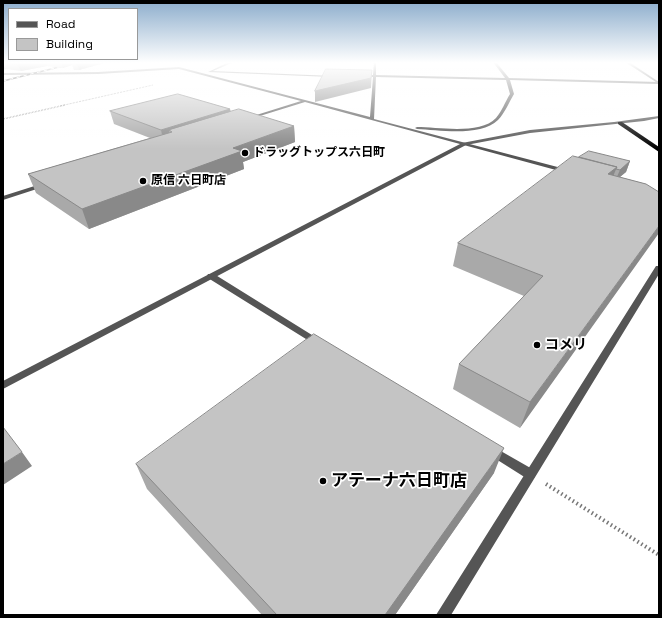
<!DOCTYPE html>
<html>
<head>
<meta charset="utf-8">
<style>
  body { margin:0 }
  #map { position:relative; width:662px; height:618px; overflow:hidden; background:#fff; font-family:"Space Grotesk",sans-serif }
  canvas { display:block }
  .frame { position:absolute; inset:0; border:4px solid #000; pointer-events:none }
  .legend { position:absolute; left:8px; top:8px; width:130px; height:52px; box-sizing:border-box; background:#fff; border:1px solid #999; margin:0; padding:5px 7px; list-style:none; font-size:12px; color:#000 }
  .legend li { display:flex; align-items:center; gap:8px; height:20px }
  .legend b { width:20px; border:1px solid #999 }
</style>
</head>
<body>
<div id="map">
<canvas width="662" height="618"></canvas>
<div class="frame"></div>
<ul class="legend">
<li><b style="height:5px;background:#555"></b>Road</li>
<li><b style="height:11px;background:#c4c4c4"></b>Building</li>
</ul>
</div>
<script>
const g = document.querySelector('canvas').getContext('2d');
g.lineJoin = 'round';
function stroke(path, color, width, dash) { g.strokeStyle = color; g.lineWidth = width; g.lineCap = dash ? 'butt' : 'round'; g.setLineDash(dash || []); g.stroke(path); }
function paint(path, color) { g.fillStyle = color; g.fill(path, 'evenodd'); }
function drawText(font, color, halo, rows, align = 'center') {
  g.font = font + ' "Space Grotesk","Noto Sans JP",sans-serif'; g.lineWidth = 3.5; g.setLineDash([]); g.textBaseline = 'middle'; g.strokeStyle = halo; g.fillStyle = color; for (const [text, x, y, turn = 0] of rows) {
    g.save(); g.translate(x, y); g.rotate((+turn || 0) * Math.PI / 180); g.textAlign = isNaN(turn) ? turn : align; if (halo) g.strokeText(text, 0, 0); g.fillText(text, 0, 0); g.restore();
  }
}
stroke(new Path2D(`
  M60 106 153 85`), '#777', 1, [0.5, 1]);
stroke(new Path2D(`
  M3 119 65 105`), '#777', 1.5, [0.5, 1]);
stroke(new Path2D(`
  M546 484 659 555`), '#777', 4, [1.5, 3]);
paint(new Path2D(`
  M208 274H214L320 340 321 342 320 344H314L208 278 207 276Z
  M492 446 534 470 536 474 534 478 530 479 526 478 488 454 487 451 488 448Z`), '#555');
paint(new Path2D(`
  M229 62H234L213 71 334 76 332 77 208 72Z
  M374 62H376V75L505 78 493 62H496L509 78 659 82V84L510 80 514 94C509 102 505 113 498 120 481 137 439 130 417 129L415 128 417 127C438 127 480 135 496 118 502 111 505 102 510 94L506 80 376 77 374 119 569 170 570 171 567 173 305 102 250 119V117L301 101 179 69 98 74 3 75V73L98 72 179 67 370 117 373 77 360 76 373 75Z
  M44 183 47 185 46 186 3 200V196Z
  M656 266H659V274L451 615H436Z`), '#555');
paint(new Path2D(`
  M629 62 659 82V84L625 62Z
  M659 116V118L644 121 530 133 466 145 3 389V381L462 143 530 130 614 122Z`), '#555');
paint(new Path2D(`
  M618 122H622L659 147V152L618 124Z`), '#000');
const rail = new Path2D(`
  M3 81 79 62`);
stroke(rail, '#000', 1.5);
stroke(rail, '#fff', 1, [3.5]);
paint(new Path2D(`
  M3 62H108L79 70H74L72 65 63 68 47 66 21 71 6 69Z
  M230 109 231 112 294 126 295 142 243 162 244 169 89 229 36 193 28 174 150 138 114 124 110 111Z
  M579 157 630 161 626 172 620 177 646 184 520 428 453 389 459 364 524 296 453 266 458 243Z
  M136 464 494 473 395 615H262L147 489Z`), '#a9a9a9');
paint(new Path2D(`
  M29 62H46L47 66 21 71 18 65Z
  M61 62H108L79 70 77 64 72 63V65L63 68Z
  M3 63 6 69 3 70Z
  M372 70 371 88 315 102V91Z
  M230 109 232 122 172 132 169 130 171 141 164 144 161 130Z
  M294 126 295 142 243 162 244 169 89 229 82 209 233 148Z
  M630 161 626 172 615 181 620 170Z
  M617 167 609 186 608 174Z
  M659 226V233L520 428 530 402Z
  M504 448 494 473 395 615H385Z
  M22 452 32 466 3 485V464Z`), '#898989');
const building = new Path2D(`
  M3 62H29L18 65Z
  M74 62H82L77 64 72 63Z
  M326 69 372 70 371 78 315 91Z
  M178 94 230 109 161 130 110 111Z
  M239 109 294 126 233 148 242 151 82 209 28 174 172 132 169 130Z
  M589 151 630 161 620 170 616 169 617 167 579 157Z
  M573 156 617 167 608 174 646 184 659 192V226L530 402 459 364 543 276 458 243Z
  M314 334 504 448 385 615H277L136 464Z
  M3 427 22 452 3 464Z`);
paint(building, '#c4c4c4');
stroke(building, '#898989', 1);
const sky = g.createLinearGradient(0, 0, 0, 149);
sky.addColorStop(0, '#8cadcc');
sky.addColorStop(0.42, '#fff');
sky.addColorStop(1, '#ffffff00');
g.fillStyle = sky;
g.fillRect(0, 0, 662, 149);
for (const [x, y, r, color] of [
  [245,153,4,"#000"],
  [143,181,4,"#000"],
  [537,345,4,"#000"],
  [323,481,4,"#000"]
]) { const dot = new Path2D(); dot.arc(x, y, r, 0, 2 * Math.PI); g.fillStyle = color; g.fill(dot); stroke(dot, '#fff', 1.5); }
drawText('bold 12px', '#000', '#fff', [
  ["ドラッグトップス六日町",253,153],
  ["原信 六日町店",151,181]
], 'left');
drawText('bold 14px', '#000', '#fff', [
  ["コメリ",545,345]
], 'left');
drawText('bold 17px', '#000', '#fff', [
  ["アテーナ六日町店",331,481]
], 'left');
</script>
</body>
</html>
